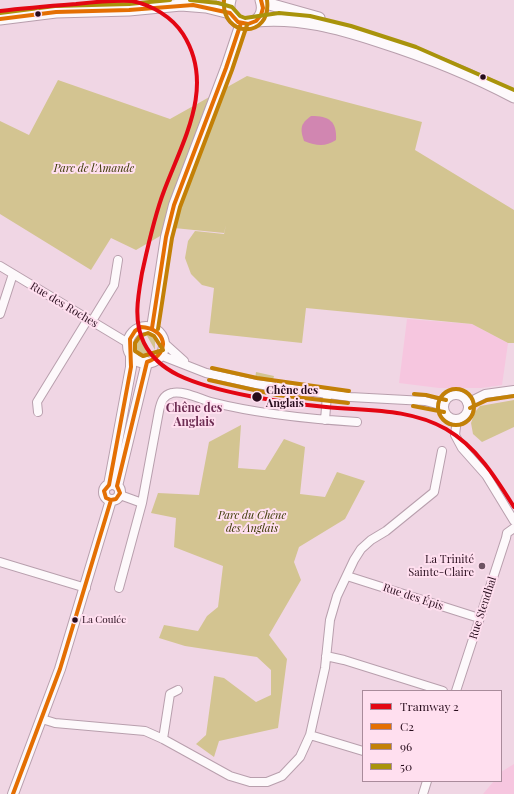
<!DOCTYPE html>
<html>
<head>
<meta charset="utf-8">
<style>
  body { margin:0 }
  #map { position:relative; width:514px; height:794px; overflow:hidden; background:#f0d6e4; font-family:"Playfair Display",serif }
  canvas { display:block }
  .legend { position:absolute; left:362px; top:690px; width:140px; height:92px; box-sizing:border-box; background:#ffdfef; border:1px solid #a98b9b; margin:0; padding:5px 7px; list-style:none; font-size:12px; color:#270c1c }
  .legend li { display:flex; align-items:center; gap:8px; height:20px }
  .legend b { width:20px; border:1px solid #a98b9b }
</style>
</head>
<body>
<div id="map">
<canvas width="514" height="794"></canvas>
<ul class="legend">
<li><b style="height:5px;background:#e30613"></b>Tramway 2</li>
<li><b style="height:5px;background:#e46f03"></b>C2</li>
<li><b style="height:5px;background:#c38007"></b>96</li>
<li><b style="height:5px;background:#a9930b"></b>50</li>
</ul>
</div>
<script>
const g = document.querySelector('canvas').getContext('2d');
g.lineJoin = 'round';
function paint(path, color) { g.fillStyle = color; g.fill(path, 'evenodd'); }
function stroke(path, color, width, dash) { g.strokeStyle = color; g.lineWidth = width; g.lineCap = dash ? 'butt' : 'round'; g.setLineDash(dash || []); g.stroke(path); }
function drawText(font, color, halo, rows, align = 'center') {
  g.font = font + ' "Playfair Display",serif'; g.lineWidth = 4; g.setLineDash([]); g.textBaseline = 'middle'; g.strokeStyle = halo; g.fillStyle = color; for (const [text, x, y, turn = 0] of rows) {
    g.save(); g.translate(x, y); g.rotate((+turn || 0) * Math.PI / 180); g.textAlign = isNaN(turn) ? turn : align; if (halo) g.strokeText(text, 0, 0); g.fillText(text, 0, 0); g.restore();
  }
}
paint(new Path2D(`
  M407 319 472 324 508 343 502 385 481 388H439L399 383Z
  M514 764V794H483L494 781H501V772Z`), '#f6c6df');
paint(new Path2D(`
  M149 0H217L216 5 158 4Z
  M247 76 422 122 415 150 514 210V343H508L472 324 306 308 302 343 209 333 214 288 202 285 191 274 185 258 188 241 195 231 224 234 226 225 224 233 174 228 136 250 111 238 91 270 0 214V121L29 135 58 80 170 119Z
  M146 334 152 336 155 340V350Z
  M140 336 150 354H142L136 349V341Z
  M256 372 274 376 272 383 255 380Z
  M514 400V427L482 442 473 434 471 423 475 412 480 406Z
  M241 425 238 468 265 470 284 439 305 447 300 494 325 497 337 472 365 481 345 519 299 547 294 562 301 580 269 635 287 659 278 728 219 741 214 757 196 744 206 735 214 676 224 678 256 702 271 695V670L257 657 185 646 159 638 164 625 198 631 207 616 218 607 223 566 174 547 176 518 151 513 158 493 199 495 209 442Z`), '#d3c491');
paint(new Path2D(`
  M311 116C329 116 337 121 336 140 325 147 317 146 304 141 300 129 300 124 311 116Z`), '#d186b1');
const minor = new Path2D(`
  M0 266 128 343
  M0 314 13 274
  M92 321 114 285 118 260
  M164 343 184 361
  M160 355 206 373 256 384 350 397 425 401 444 406
  M444 407a12 12 0 1 1 24 0a12 12 0 1 1-24 0Z
  M467 403 485 394 514 390
  M38 412 37 402 88 319
  M457 419 455 435 462 448 486 475 514 521
  M325 420 327 395
  M120 495 142 503
  M0 562 86 588
  M347 576 479 618
  M119 588 142 503 159 411C161 402 163 395 172 393 183 390 200 399 211 402 258 414 308 419 357 422
  M326 656 344 660 443 691
  M456 691 506 538 507 533 514 528
  M42 719 55 723 145 731 163 739 230 776 250 782H267L282 776 300 757 310 735 325 668 330 620 337 596 354 560 361 549 371 540 386 531 434 492 442 451
  M310 735 363 751
  M163 739 170 694 178 690
  M423 794 427 781`);
const tertiary = new Path2D(`
  M128 345a18 18 0 1 1 36 0a18 18 0 1 1-36 0Z
  M152 328 166 237 174 205 226 68 241 23
  M104 492a8 8 0 1 1 16 0a8 8 0 1 1-16 0Z
  M109 485 131 367V354
  M117 486 147 362
  M13 794 60 669 111 500`);
const secondary = new Path2D(`
  M230 0C221 31 271 31 261 0
  M262 2 319 18
  M0 19 56 12 129 10 181 5 206 7 230 13
  M256 21C299 17 338 28 378 41 425 56 471 74 514 97`);
stroke(minor, '#b89fad', 10);
stroke(tertiary, '#b89fad', 12);
stroke(secondary, '#b89fad', 13);
stroke(minor, '#fdf9fb', 8);
stroke(tertiary, '#fdf9fb', 10);
stroke(secondary, '#fdf9fb', 11);
stroke(new Path2D(`
  M0 19 56 12 129 10 193 5 230 13 238 22 248 24 256 21 261 15 263 8 261 0
  M141 327C166 328 172 353 147 362L117 486 120 493 116 499 111 500 106 498 104 491 109 485 131 367 130 339 135 331Z
  M152 328 166 237 174 205 226 68 241 23
  M13 794 60 669 111 500`), '#e46f03', 4);
stroke(new Path2D(`
  M224 0C221 39 272 39 267 0
  M158 329 172 238 180 207 232 70 247 25
  M148 333 154 336 163 350 143 356 135 351V343L140 336Z
  M212 368 257 378 349 391
  M209 380 277 395 348 403
  M438 407a18 18 0 1 1 36 0a18 18 0 1 1-36 0Z
  M414 394 426 395 446 400
  M413 406 444 412
  M470 408 487 400 514 396`), '#c38007', 4);
stroke(new Path2D(`
  M190 0 218 3 232 7 240 16 245 18 279 13 310 16 351 26 416 47 514 90
  M0 13 55 6 129 4 170 0`), '#a9930b', 4);
stroke(new Path2D(`
  M0 11C25 8 50 6 76 4 94 2 114 0 132 1 152 5 172 17 183 34 216 86 183 140 164 191 154 217 148 246 142 273 138 296 133 321 144 343 151 357 164 368 178 375 215 393 285 403 326 407 367 411 409 408 446 429 477 447 496 478 514 507`), '#e30613', 4);
for (const [x, y, r, color] of [
  [38,14,3.5,"#270c1c"],
  [483,77,3.5,"#270c1c"],
  [257,397,5.5,"#270c1c"],
  [482,566,4,"#6d5362"],
  [75,620,3.5,"#270c1c"]
]) { const dot = new Path2D(); dot.arc(x, y, r, 0, 2 * Math.PI); g.fillStyle = color; g.fill(dot); stroke(dot, '#ffdfef', 1.5); }
drawText('10px', '#270c1c', '#ffdfef', [
  ["La Coulée",82,620]
], 'left');
drawText('italic 11px', '#3b3803', '#ffdfef', [
  ["Parc de l'Amande",94,169],
  ["Parc du Chêne",252,516],
  ["des Anglais",252,529]
]);
drawText('11px', '#270c1c', '#ffdfef', [
  ["Rue des Roches",64,305,31],
  ["Rue des Épis",413,597,18],
  ["Rue Stendhal",483,608,-72]
]);
drawText('bold 11px', '#270c1c', '#ffdfef', [
  ["Chêne des",266,391],
  ["Anglais",266,404]
], 'left');
drawText('11px', '#270c1c', '#ffdfef', [
  ["La Trinité",474,560],
  ["Sainte-Claire",474,573]
], 'right');
drawText('bold 12px', '#6e2e54', '#ffdfef', [
  ["Chêne des",194,408],
  ["Anglais",194,422]
]);
</script>
</body>
</html>
